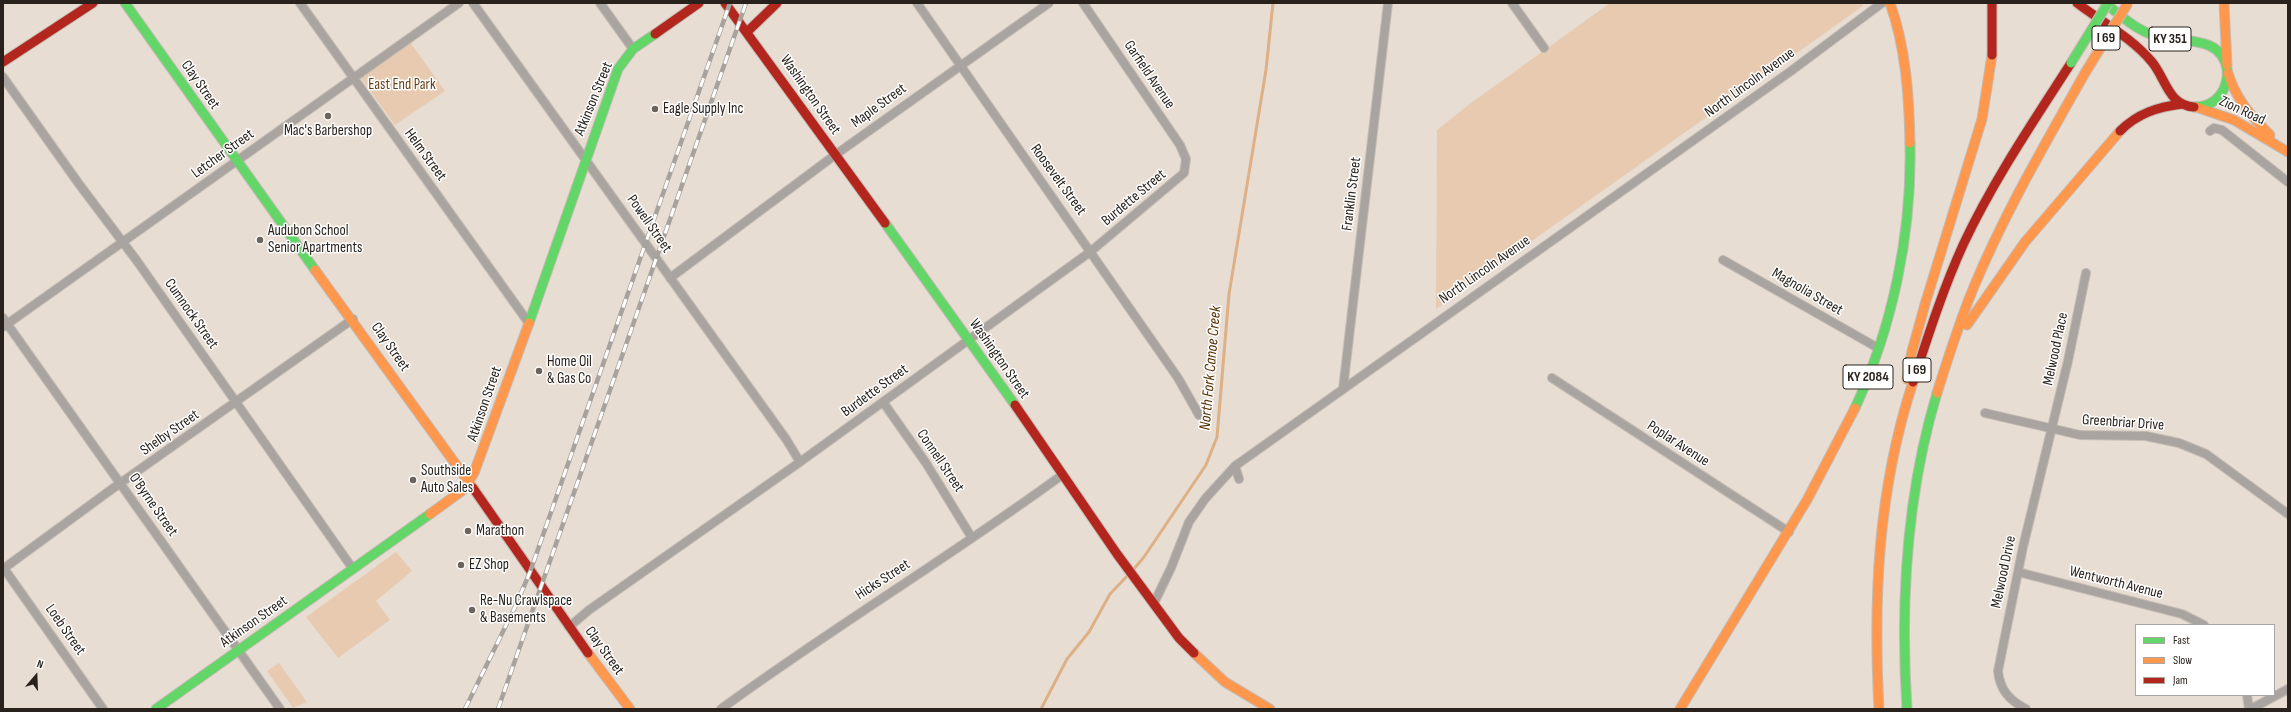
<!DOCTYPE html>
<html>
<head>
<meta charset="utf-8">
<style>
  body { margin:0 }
  #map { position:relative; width:2291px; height:712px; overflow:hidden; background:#e8ddd3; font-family:"Sofia Sans Condensed",sans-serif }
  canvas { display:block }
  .frame { position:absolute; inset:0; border:4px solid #29221c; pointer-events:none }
  .legend { position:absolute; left:2135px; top:624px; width:140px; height:72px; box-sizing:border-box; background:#fff; border:1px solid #a9a7a4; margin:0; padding:5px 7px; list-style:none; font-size:12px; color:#29221c }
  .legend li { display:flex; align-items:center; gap:8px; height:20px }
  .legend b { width:20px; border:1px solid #a9a7a4 }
  .north { position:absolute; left:16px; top:656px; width:40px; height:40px; -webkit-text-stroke:3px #fff; paint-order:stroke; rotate:19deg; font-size:11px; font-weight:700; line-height:16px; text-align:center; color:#29221c }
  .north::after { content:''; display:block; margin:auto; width:14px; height:18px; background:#29221c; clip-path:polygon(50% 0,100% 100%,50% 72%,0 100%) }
</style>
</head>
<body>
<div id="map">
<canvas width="2291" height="712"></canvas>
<div class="frame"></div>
<ul class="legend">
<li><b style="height:5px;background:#63d668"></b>Fast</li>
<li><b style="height:5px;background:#ff974d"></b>Slow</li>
<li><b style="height:5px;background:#b3261e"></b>Jam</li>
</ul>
<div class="north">N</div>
</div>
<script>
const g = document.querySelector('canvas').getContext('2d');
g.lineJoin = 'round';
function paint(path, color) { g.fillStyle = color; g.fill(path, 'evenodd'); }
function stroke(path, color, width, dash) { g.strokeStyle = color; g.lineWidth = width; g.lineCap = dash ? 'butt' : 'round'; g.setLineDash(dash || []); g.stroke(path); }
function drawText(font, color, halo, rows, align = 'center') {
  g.font = font + ' "Sofia Sans Condensed",sans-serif'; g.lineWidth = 3; g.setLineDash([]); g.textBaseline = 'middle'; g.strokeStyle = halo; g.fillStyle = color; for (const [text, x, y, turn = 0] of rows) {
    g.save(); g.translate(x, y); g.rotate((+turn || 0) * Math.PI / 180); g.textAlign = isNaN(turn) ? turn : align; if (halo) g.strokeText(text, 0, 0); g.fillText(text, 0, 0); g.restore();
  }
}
paint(new Path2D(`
  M1610 3H1862L1863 6 1436 309 1437 130 1471 103Z
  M410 42 445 91 395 125 361 78Z
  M396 552 412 571 376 601 390 620 338 658 306 617Z
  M279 663 307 702 293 708 267 671Z`), '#e7cab0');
stroke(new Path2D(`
  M1133 570 1144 557 1206 465 1217 437 1229 294 1266 70 1273 3
  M1041 709 1067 659 1089 632 1110 594 1129 574`), '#ddb086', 3);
const street = new Path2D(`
  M300 3 528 322
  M473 3 786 439 800 462
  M600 3 633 49
  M917 3 1178 378 1199 415
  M1512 3 1544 48
  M3 77 79 184 137 261 353 569
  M2210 131 2214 128 2222 130 2288 182
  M1723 260 1878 348
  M670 278 835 155 1049 3
  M3 318 280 709
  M3 327 459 3
  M1552 378 1789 532
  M1343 389 1388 3
  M883 402 926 463 972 538
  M1985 413 2080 435 2146 436 2179 443 2206 454 2288 514
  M1235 466 1239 479
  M3 567 103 709
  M3 569 112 489 353 319
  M2018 572 2182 614 2204 625
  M1154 603 1171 568 1189 522 1205 499 1235 466 1791 71 1882 3
  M569 627 589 610 800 462 1090 252 1184 173 1186 159 1180 145 1083 3
  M2247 695 2249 709
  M721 709C832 628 950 557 1062 475
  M2026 709C2009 700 2000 690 1998 671L2023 547 2068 361 2086 273
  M2251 709 2288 689`);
const fast = new Path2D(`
  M125 3 315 270
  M2105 3C2120 15 2135 29 2153 35 2178 44 2221 33 2227 69 2228 77 2226 88 2220 95 2214 103 2204 107 2194 107
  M885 223 1015 405
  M529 323 618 69 633 49 655 34
  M1855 408C1893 326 1912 233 1910 143
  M156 709 430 514
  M1907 709C1900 602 1906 496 1937 393`);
const slow = new Path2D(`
  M1890 3C1906 48 1909 96 1910 143
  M2224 3 2227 65
  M2228 73C2236 99 2251 116 2270 135
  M2196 107 2234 120 2288 152
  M315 270 473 488
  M1967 325 2025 242 2120 131
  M1907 379 1912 351 1926 301 1982 119 1992 55
  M1937 393C1948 358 1959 323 1973 289 2004 214 2045 144 2085 73
  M430 514 463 490 474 473 529 323
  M588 653 630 709
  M1194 653 1225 682 1270 709
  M1680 709 1807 500 1855 408
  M1879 709C1873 597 1878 489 1913 382`);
const jam = new Path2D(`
  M725 3 885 223
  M1992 3V55
  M2077 3C2102 22 2132 38 2152 62 2166 79 2168 105 2194 107
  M747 32 777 3
  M655 34 699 3
  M3 62 93 3
  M2120 131C2138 113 2158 107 2182 104
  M1913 382C1928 336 1943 289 1963 245 1993 181 2033 122 2071 63
  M1015 405 1117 554 1179 638 1194 653
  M473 488 588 653`);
stroke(street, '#c4bbb4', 10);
stroke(fast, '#c4bbb4', 11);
stroke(slow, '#c4bbb4', 11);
stroke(jam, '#c4bbb4', 11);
stroke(street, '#a9a49f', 8);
stroke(fast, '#63d668', 9);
stroke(slow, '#ff974d', 9);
stroke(jam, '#b3261e', 9);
const rail = new Path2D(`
  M465 709 516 605 530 572 730 3
  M498 709 746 3`);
stroke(rail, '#a8a29c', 4.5);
stroke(rail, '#fff', 3, [9]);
const fastBridge = new Path2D(`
  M2071 63 2108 3`);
const slowBridge = new Path2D(`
  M2085 73 2128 3`);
stroke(fastBridge, '#c4bbb4', 11, []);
stroke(slowBridge, '#c4bbb4', 11, []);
stroke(fastBridge, '#63d668', 9);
stroke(slowBridge, '#ff974d', 9);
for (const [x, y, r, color] of [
  [655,109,4,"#6c635c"],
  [328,116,4,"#6c635c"],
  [260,240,4,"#6c635c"],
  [539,371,4,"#6c635c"],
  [413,480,4,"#6c635c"],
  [468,531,4,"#6c635c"],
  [461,565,4,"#6c635c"],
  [472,610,4,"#6c635c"]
]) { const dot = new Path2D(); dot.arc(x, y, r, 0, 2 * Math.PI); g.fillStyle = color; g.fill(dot); stroke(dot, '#fff', 1.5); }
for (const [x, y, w] of [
  [2106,38,28],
  [2170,39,42],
  [1917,370,28],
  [1868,377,50]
]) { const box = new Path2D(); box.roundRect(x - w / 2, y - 12, w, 24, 3); g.fillStyle = '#fff'; g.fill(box); stroke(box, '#29221c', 1); }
drawText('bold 14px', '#29221c', null, [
  ["I 69",2106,38],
  ["KY 351",2170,39],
  ["I 69",1917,370],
  ["KY 2084",1868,377]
]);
drawText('15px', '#29221c', '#fff', [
  ["Garfield Avenue",1149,75,56],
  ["North Lincoln Avenue",1750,83,-36],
  ["Clay Street",200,85,55],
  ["Washington Street",810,95,55],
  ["Atkinson Street",594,99,-68],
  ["Maple Street",879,106,-36],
  ["Zion Road",2242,111,25],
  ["Letcher Street",223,154,-36],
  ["Helm Street",425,155,54],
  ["Roosevelt Street",1058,180,54],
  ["Franklin Street",1352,194,-83],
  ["Burdette Street",1134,198,-40],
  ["Powell Street",649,224,55],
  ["North Lincoln Avenue",1485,270,-35],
  ["Magnolia Street",1807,292,30],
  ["Cumnock Street",191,314,55],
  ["Clay Street",390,347,55],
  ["Melwood Place",2056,349,-78],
  ["Washington Street",999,359,55],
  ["Burdette Street",875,391,-36],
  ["Atkinson Street",485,404,-71],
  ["Greenbriar Drive",2123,423,4],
  ["Shelby Street",170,433,-35],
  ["Poplar Avenue",1678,444,33],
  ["Connell Street",940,461,56],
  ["O'Byrne Street",153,505,55],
  ["Melwood Drive",2004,572,-78],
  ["Hicks Street",883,580,-33],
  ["Wentworth Avenue",2116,583,14],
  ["Atkinson Street",254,622,-35],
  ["Loeb Street",65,630,55],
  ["Clay Street",604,651,54]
]);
drawText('15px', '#663f14', '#fff', [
  ["East End Park",402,85]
]);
drawText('15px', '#29221c', '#fff', [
  ["Eagle Supply Inc",663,109],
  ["Mac's Barbershop",328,131,"center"],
  ["Audubon School",268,231],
  ["Senior Apartments",268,248],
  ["Home Oil",547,362],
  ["& Gas Co",547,379],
  ["Southside",421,471],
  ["Auto Sales",421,488],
  ["Marathon",476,531],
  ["EZ Shop",469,565],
  ["Re-Nu Crawlspace",480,601],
  ["& Basements",480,618]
], 'left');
drawText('italic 16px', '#593204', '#fff', [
  ["North Fork Canoe Creek",1211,368,-85]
]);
</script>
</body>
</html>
